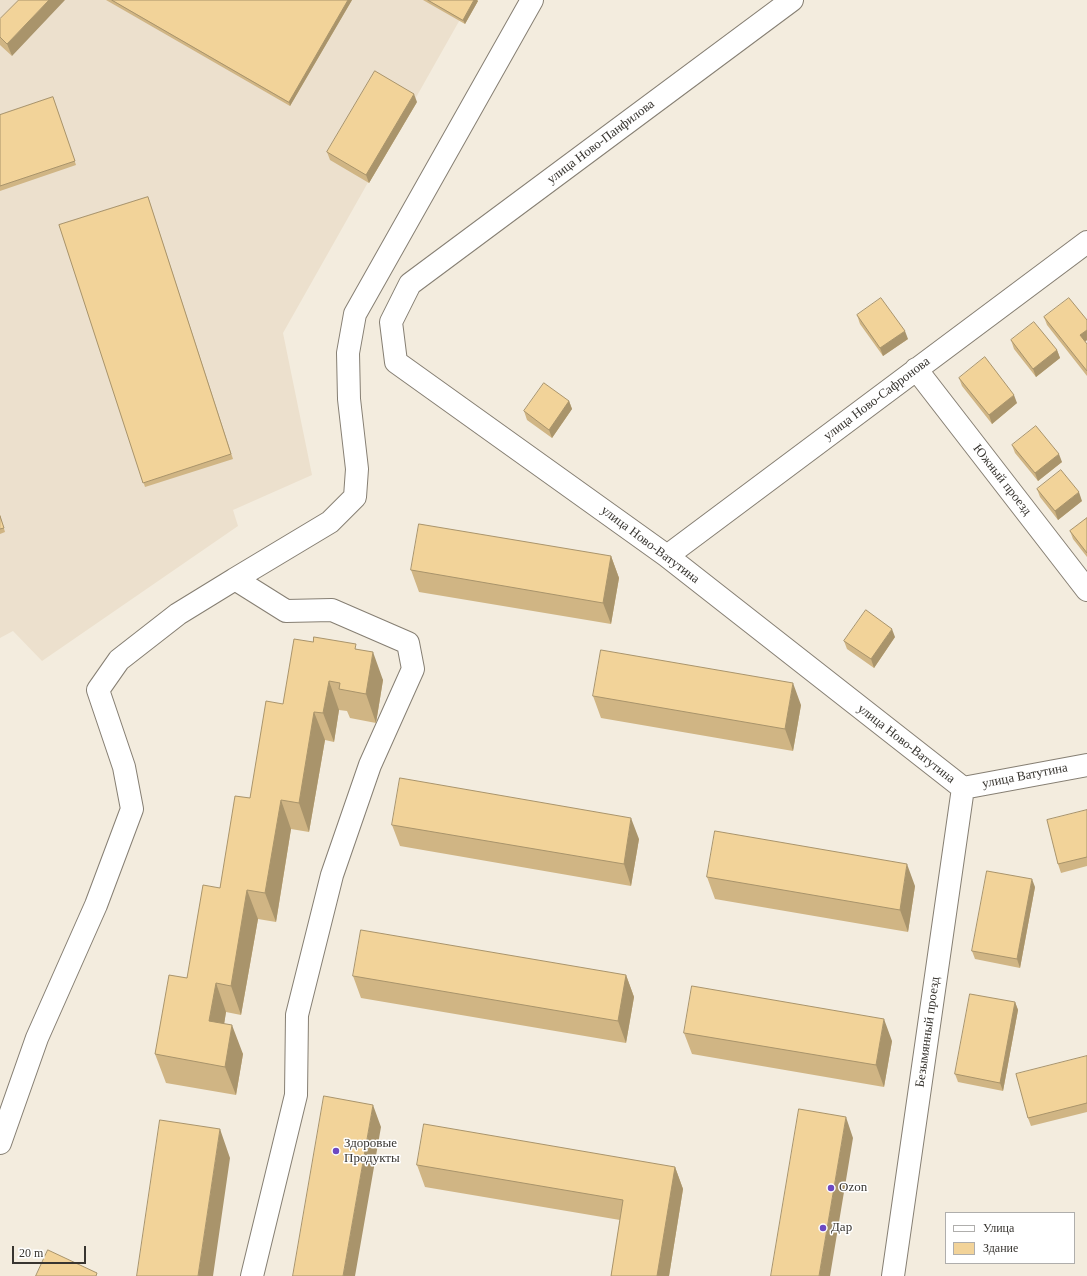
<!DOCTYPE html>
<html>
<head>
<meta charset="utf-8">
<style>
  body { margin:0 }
  #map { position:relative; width:1087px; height:1276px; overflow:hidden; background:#f3ecde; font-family:"Times New Roman",serif }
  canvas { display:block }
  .legend { position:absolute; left:945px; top:1212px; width:130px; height:52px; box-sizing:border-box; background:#fff; border:1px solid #afaeac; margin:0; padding:5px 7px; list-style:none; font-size:12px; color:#383530 }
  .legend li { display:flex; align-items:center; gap:8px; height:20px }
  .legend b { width:20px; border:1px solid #afaeac }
  .scale { position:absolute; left:12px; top:1246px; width:74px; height:18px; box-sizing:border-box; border:2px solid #383530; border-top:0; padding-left:5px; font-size:12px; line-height:14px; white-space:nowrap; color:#383530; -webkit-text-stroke:3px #fff; paint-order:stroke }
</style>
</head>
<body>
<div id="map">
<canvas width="1087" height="1276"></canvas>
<ul class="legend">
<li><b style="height:5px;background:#fff"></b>Улица</li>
<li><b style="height:11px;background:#f2d399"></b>Здание</li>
</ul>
<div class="scale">20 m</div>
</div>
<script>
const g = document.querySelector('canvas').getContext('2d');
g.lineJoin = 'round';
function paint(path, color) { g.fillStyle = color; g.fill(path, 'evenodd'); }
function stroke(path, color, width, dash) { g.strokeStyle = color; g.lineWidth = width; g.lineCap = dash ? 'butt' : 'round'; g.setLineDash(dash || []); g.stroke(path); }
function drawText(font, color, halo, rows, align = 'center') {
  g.font = font + ' "Times New Roman",serif'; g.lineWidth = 3; g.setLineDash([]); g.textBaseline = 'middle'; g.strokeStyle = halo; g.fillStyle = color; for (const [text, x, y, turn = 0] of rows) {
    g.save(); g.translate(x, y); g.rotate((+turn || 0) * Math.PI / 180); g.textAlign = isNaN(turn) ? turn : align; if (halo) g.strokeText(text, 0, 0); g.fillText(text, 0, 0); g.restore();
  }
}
paint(new Path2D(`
  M0 0H471L283 333 312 475 233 510 238 526 42 661 13 631 0 638Z`), '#ece0cd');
const minor = new Path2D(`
  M792 0 410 284 391 322 396 362 667 556 963 788
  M916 369 1087 590
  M667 556 1087 242
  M235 579 330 522 355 497 357 469 349 399 348 353 355 314 532 0
  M963 788 1087 765
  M0 1143 37 1038 96 905 132 809 124 767 98 690 119 660 178 614 235 579 286 611 332 610 408 643 413 669 370 765 332 875 297 1015 296 1095 252 1276
  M893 1276 963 788`);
stroke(minor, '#867f73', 24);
stroke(minor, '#fff', 22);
paint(new Path2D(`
  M106 0H352L290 106Z
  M423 0H477L478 1 465 24Z
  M0 19 12 56 0 45Z
  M53 97 76 165 0 191V115Z
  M417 102 369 183 330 160 327 152Z
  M148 197 233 459 145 487 59 225Z
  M857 315 908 339 883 356 860 324Z
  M1044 317 1087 320V340L1085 342 1087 344V376L1047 325Z
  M1011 340 1057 350 1060 358 1036 377 1014 349Z
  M959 378 1017 403 992 424 962 386Z
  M569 401 572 409 552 438 527 420 524 411Z
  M1012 445 1062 462 1038 481 1015 453Z
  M1037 489 1082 501 1058 520 1040 497Z
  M0 515 5 532 0 534Z
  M1087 518V557L1073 539 1070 531Z
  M611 556 619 578 611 624 419 592 411 570Z
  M895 637 874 668 847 649 844 641Z
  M313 642 357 649 383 680 376 723 350 718 347 711 339 710 334 742 325 740 309 832 291 829 276 922 258 919 241 1015 226 1012 224 1024 243 1054 236 1095 166 1083 155 1054 187 978 220 888 250 798 283 704Z
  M593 696 801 705 793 751 601 718Z
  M1087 810V866L1061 873 1058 864Z
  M392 825 639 839 631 886 400 846Z
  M707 877 915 886 908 932 715 899Z
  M1035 887 1020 968 975 959 972 951Z
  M626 975 634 997 626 1043 361 998 353 976Z
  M1015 1002 1018 1010 1003 1091 958 1082 955 1074Z
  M684 1033 892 1041 884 1087 692 1054Z
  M1087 1056V1112L1031 1126 1028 1118Z
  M417 1165 675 1167 683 1189 669 1276H611L620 1220 425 1187Z`), '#d0b584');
paint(new Path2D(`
  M49 0H65L12 56 7 44Z
  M348 0H352L290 106 289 102Z
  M474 0H477L478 1 465 24 463 20Z
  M414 94 417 102 369 183 366 175Z
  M1087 330V340L1083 343 1080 335Z
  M905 331 908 339 883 356 880 348Z
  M1057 350 1060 358 1036 377 1033 369Z
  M1014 395 1017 403 992 424 989 415Z
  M569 401 572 409 552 438 549 430Z
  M1059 454 1062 462 1038 481 1035 473Z
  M1079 492 1082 501 1058 520 1055 511Z
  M611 556 619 578 611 624 603 603Z
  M892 629 895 637 874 668 871 659Z
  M373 652 383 680 376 723 366 694Z
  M329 681 339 710 334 742 323 713Z
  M793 683 801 705 793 751 785 729Z
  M314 712 325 740 309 832 299 803Z
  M281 800 291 829 276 922 265 893Z
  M631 818 639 839 631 886 624 864Z
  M907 864 915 886 908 932 900 910Z
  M1032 879 1035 887 1020 968 1017 959Z
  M247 890 258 919 241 1015 231 986Z
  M626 975 634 997 626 1043 618 1021Z
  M216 983 226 1012 220 1050 209 1021Z
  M1015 1002 1018 1010 1003 1091 1000 1083Z
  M884 1019 892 1041 884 1087 876 1065Z
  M232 1025 243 1054 236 1095 225 1067Z
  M373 1105 381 1127 355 1276H343Z
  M846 1117 853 1138 830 1276H819Z
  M220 1129 230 1158 213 1276H198Z
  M675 1167 683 1189 669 1276H657Z`), '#a9946b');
const building = new Path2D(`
  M19 0H49L7 44 0 37V19Z
  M112 0H348L289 102Z
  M428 0H474L463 20Z
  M375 71 414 94 366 175 327 152Z
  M53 97 75 161 0 186V115Z
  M148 197 231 454 143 483 59 225Z
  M881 298 905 331 880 348 857 315Z
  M1069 298 1087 320V330L1080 335 1087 344V371L1044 317Z
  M1034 322 1057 350 1033 369 1011 340Z
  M985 357 1014 395 989 415 959 378Z
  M544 383 569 401 549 430 524 411Z
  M1036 426 1059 454 1035 473 1012 445Z
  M1061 470 1079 492 1055 511 1037 489Z
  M0 516 4 528 0 529Z
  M1087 518V553L1070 531Z
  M419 524 611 556 603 603 411 570Z
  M866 610 892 629 871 659 844 641Z
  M314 637 356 644 355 649 373 652 366 694 339 689 340 683 329 681 323 713 314 712 299 803 281 800 265 893 247 890 231 986 216 983 209 1021 232 1025 225 1067 155 1054 169 975 187 978 203 885 220 888 235 796 250 798 266 701 283 704 294 639 313 642Z
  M601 650 793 683 785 729 593 696Z
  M400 778 631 818 624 864 392 825Z
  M1087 810V857L1058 864 1047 820Z
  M715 831 907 864 900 910 707 877Z
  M987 871 1032 879 1017 959 972 951Z
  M361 930 626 975 618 1021 353 976Z
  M692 986 884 1019 876 1065 684 1033Z
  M970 994 1015 1002 1000 1083 955 1074Z
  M1087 1056V1103L1028 1118 1016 1074Z
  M324 1096 373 1105 343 1276H293Z
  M799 1109 846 1117 819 1276H771Z
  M160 1120 220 1129 198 1276H137Z
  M424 1124 675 1167 657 1276H611L623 1200 417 1165Z
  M48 1250 97 1273 96 1276H36Z`);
paint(building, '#f2d399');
stroke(building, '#a9946b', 1);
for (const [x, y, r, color] of [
  [336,1151,4,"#6d49c2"],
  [831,1188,4,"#6d49c2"],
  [823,1228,4,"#6d49c2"]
]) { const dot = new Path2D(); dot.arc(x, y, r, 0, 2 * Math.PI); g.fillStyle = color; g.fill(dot); stroke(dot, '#fff', 1.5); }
drawText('13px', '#383530', '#fff', [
  ["улица Ново-Панфилова",601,142,-37],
  ["улица Ново-Сафронова",877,399,-37],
  ["Южный проезд",1002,480,52],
  ["улица Ново-Ватутина",650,545,37],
  ["улица Ново-Ватутина",906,744,38],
  ["улица Ватутина",1025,776,-11],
  ["Безымянный проезд",928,1032,-82]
]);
drawText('13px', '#383530', '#fff', [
  ["Здоровые",344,1144],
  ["Продукты",344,1159],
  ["Ozon",839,1188],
  ["Дар",831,1228]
], 'left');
</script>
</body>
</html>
